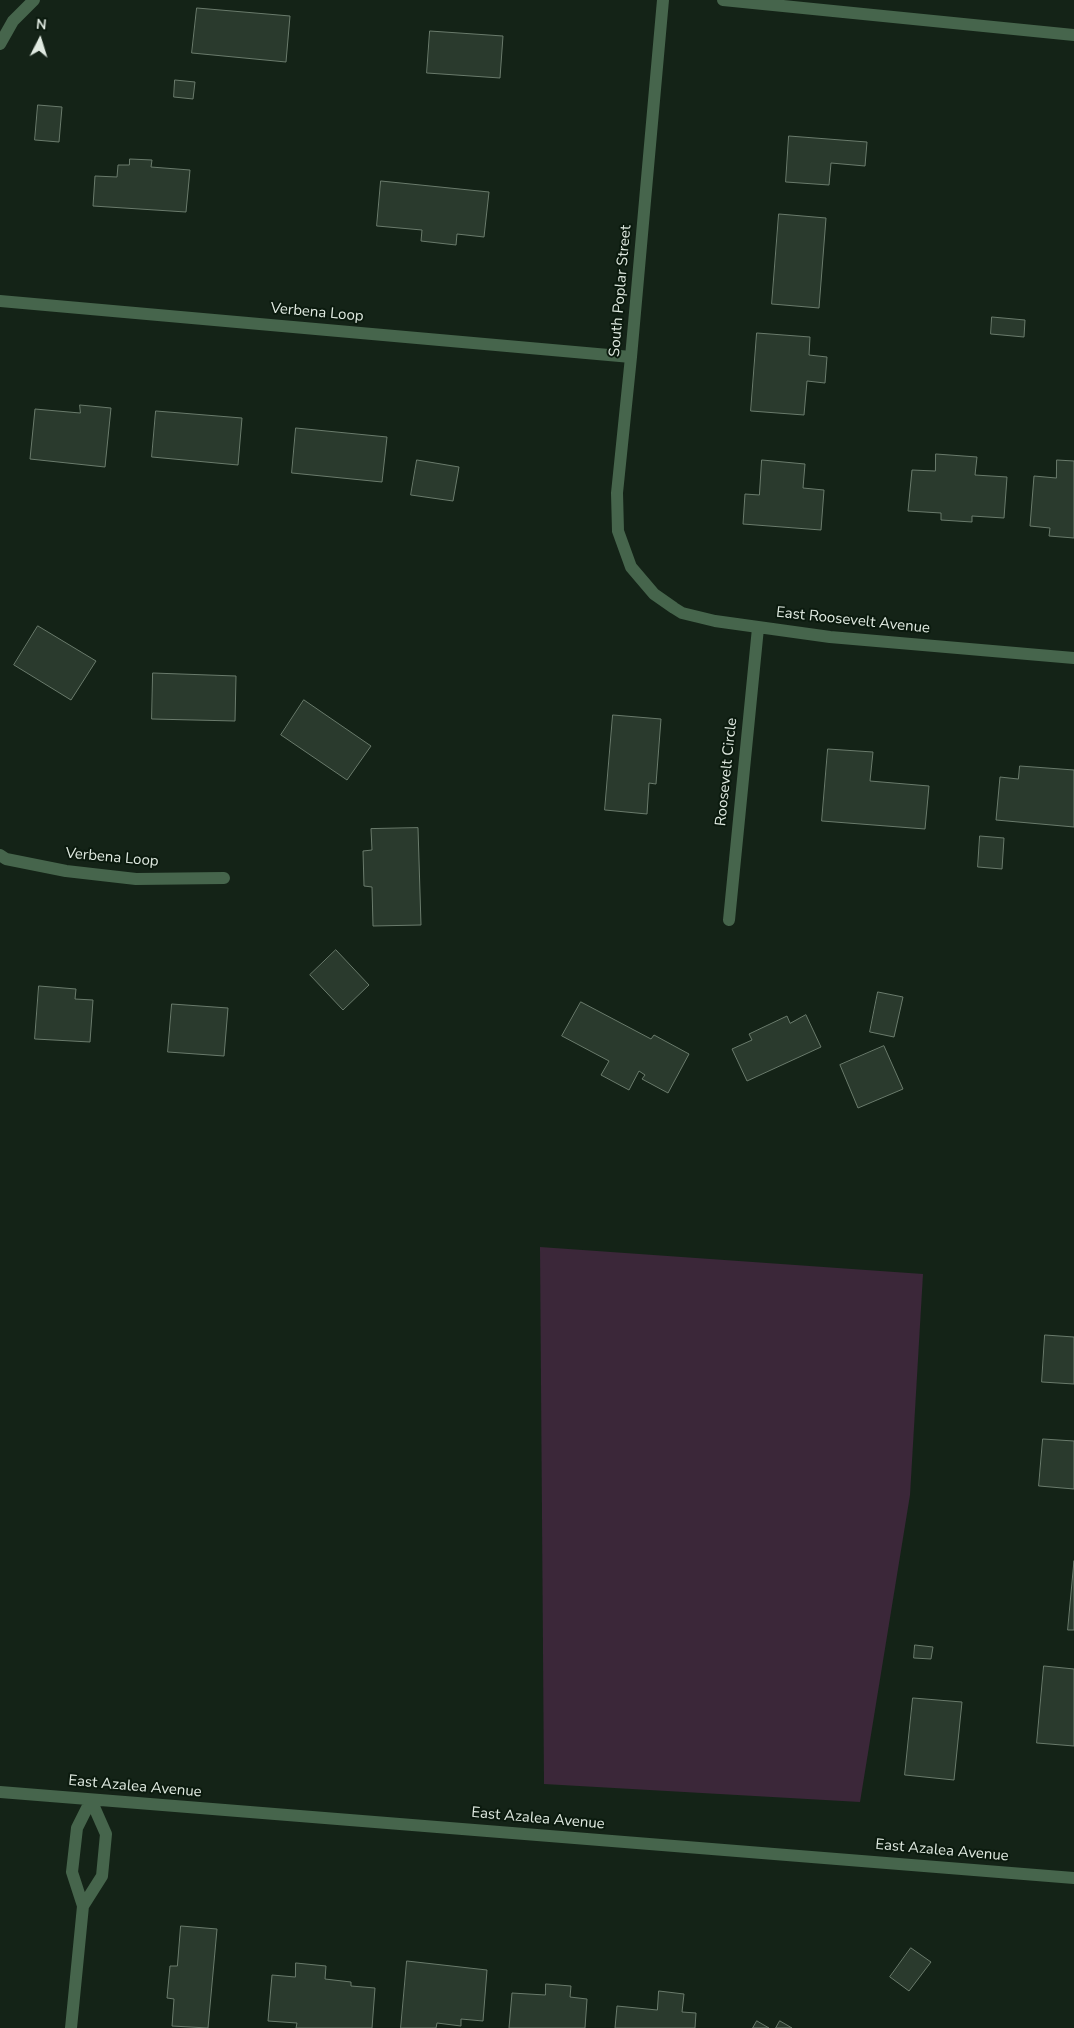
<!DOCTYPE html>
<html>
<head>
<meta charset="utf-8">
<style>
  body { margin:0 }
  #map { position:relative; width:1074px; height:2028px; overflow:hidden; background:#142317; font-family:"Nunito Sans",sans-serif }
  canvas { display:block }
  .north { position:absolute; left:15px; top:15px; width:50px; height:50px; -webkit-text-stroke:4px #0b1a0e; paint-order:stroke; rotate:5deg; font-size:14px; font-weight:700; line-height:20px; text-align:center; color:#e0eae1 }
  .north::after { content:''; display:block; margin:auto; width:18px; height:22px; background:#e0eae1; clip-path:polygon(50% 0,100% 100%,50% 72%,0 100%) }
</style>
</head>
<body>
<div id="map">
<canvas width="1074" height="2028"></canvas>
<div class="north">N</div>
</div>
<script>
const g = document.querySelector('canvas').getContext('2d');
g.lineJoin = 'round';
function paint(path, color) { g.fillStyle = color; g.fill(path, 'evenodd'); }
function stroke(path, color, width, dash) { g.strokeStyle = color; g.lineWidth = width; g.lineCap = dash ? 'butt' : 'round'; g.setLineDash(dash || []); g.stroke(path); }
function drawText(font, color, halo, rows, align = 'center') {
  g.font = font + ' "Nunito Sans",sans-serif'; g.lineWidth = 4; g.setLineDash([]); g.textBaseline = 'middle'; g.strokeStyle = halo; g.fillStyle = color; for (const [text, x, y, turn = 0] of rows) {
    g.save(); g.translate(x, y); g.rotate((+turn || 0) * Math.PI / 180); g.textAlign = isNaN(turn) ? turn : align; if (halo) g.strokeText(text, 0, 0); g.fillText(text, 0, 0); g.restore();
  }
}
paint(new Path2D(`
  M540 1247 923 1274 910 1495 860 1802 544 1784Z`), '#3b2739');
const building = new Path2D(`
  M197 8 290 16 286 62 192 53Z
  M430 31 503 36 500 78 427 73Z
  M175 80 195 82 193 99 174 97Z
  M38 105 62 107 59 142 35 140Z
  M789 136 867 142 865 166 831 163 829 185 786 182Z
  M130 159 152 160 151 167 190 170 186 212 93 206 95 176 117 177 118 165H129Z
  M381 181 489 192 484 237 457 234 456 245 421 241 422 230 377 226Z
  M779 214 826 218 819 308 772 304Z
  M992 317 1025 320 1024 337 991 334Z
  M757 333 810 337 809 355 827 357 825 383 807 381 804 415 751 411Z
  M80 405 111 408 105 467 30 459 35 409 80 413Z
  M156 411 242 418 238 465 152 457Z
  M296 428 387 437 382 482 292 473Z
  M936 454 977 457 975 475 1007 477 1004 518 972 516V522L941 520V513L908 511 912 470 935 471Z
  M417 460 459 467 453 501 411 495Z
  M762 460 805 464 803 488 824 490 821 530 743 524 745 494 759 495Z
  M1057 460 1074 461V538L1049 536 1050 528 1030 526 1034 476 1056 478Z
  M38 626 96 661 71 700 14 665Z
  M153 673 236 676 235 721 152 719Z
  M304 700 371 746 347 780 281 735Z
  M613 715 661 719 656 784 649 783 647 814 605 810Z
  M828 749 873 752 870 781 929 786 925 829 822 821Z
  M1020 766 1074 770V827L996 820 1000 777 1018 779Z
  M418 828 421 925 373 926 372 887 364 886 363 851 372 850 371 829Z
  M980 836 1004 838 1002 869 978 867Z
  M336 950 369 985 343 1010 310 975Z
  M39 986 76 989 75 999 93 1000 90 1042 35 1039Z
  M878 992 903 997 894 1037 870 1032Z
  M581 1002 651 1039 654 1035 689 1054 668 1093 642 1079 645 1075 639 1071 629 1090 601 1075 609 1061 562 1036Z
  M172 1004 228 1008 224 1056 168 1052Z
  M806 1015 821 1047 747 1081 732 1049 752 1040 749 1034 787 1016 790 1023Z
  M884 1046 903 1089 858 1108 840 1065Z
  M1045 1335 1074 1337V1384L1042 1382Z
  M1043 1439 1074 1441V1489L1039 1486Z
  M1074 1561V1630H1068Z
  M915 1645 933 1647 931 1659 914 1658Z
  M1044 1666 1074 1669V1746L1037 1743Z
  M913 1698 962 1702 954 1780 905 1775Z
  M181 1926 217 1929 208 2028 172 2026 174 1999 167 1998 170 1966H177Z
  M911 1948 931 1962 909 1991 890 1977Z
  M407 1961 487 1970 483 2021 461 2019V2026L437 2023 436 2028H401Z
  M296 1963 326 1966 325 1979 351 1982V1986L375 1988 372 2028H296L297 2023 268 2021 272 1975 295 1977Z
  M546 1984 571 1986 570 1997 587 1999 585 2028H509L512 1993 545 1995Z
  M659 1991 684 1994 682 2012 696 2013 695 2028H615L617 2006 657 2010Z
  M757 2021 769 2028H753Z
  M780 2021 792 2028H776Z`);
paint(building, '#2a3a2d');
stroke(building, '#6a7b6c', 1);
stroke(new Path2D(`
  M663 0 631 357 617 493 618 531 631 567 654 594 674 608 682 613 715 621 830 637 1074 658
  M723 0 1074 35
  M0 44 13 21 34 0
  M0 301 631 357
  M0 855 6 859 66 871 136 879 224 878
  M729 920 758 628
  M0 1792 1074 1878
  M83 1906 102 1876 106 1834 91 1800
  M71 2028 83 1906 72 1872 77 1828 91 1800`), '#46654c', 12);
drawText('15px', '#e0eae1', '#0b1a0e', [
  ["South Poplar Street",621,291,-85],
  ["Verbena Loop",317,313,5],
  ["East Roosevelt Avenue",853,621,6],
  ["Roosevelt Circle",727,772,-84],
  ["Verbena Loop",112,858,5],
  ["East Azalea Avenue",135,1787,5],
  ["East Azalea Avenue",538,1819,5],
  ["East Azalea Avenue",942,1851,5]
]);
</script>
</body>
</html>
